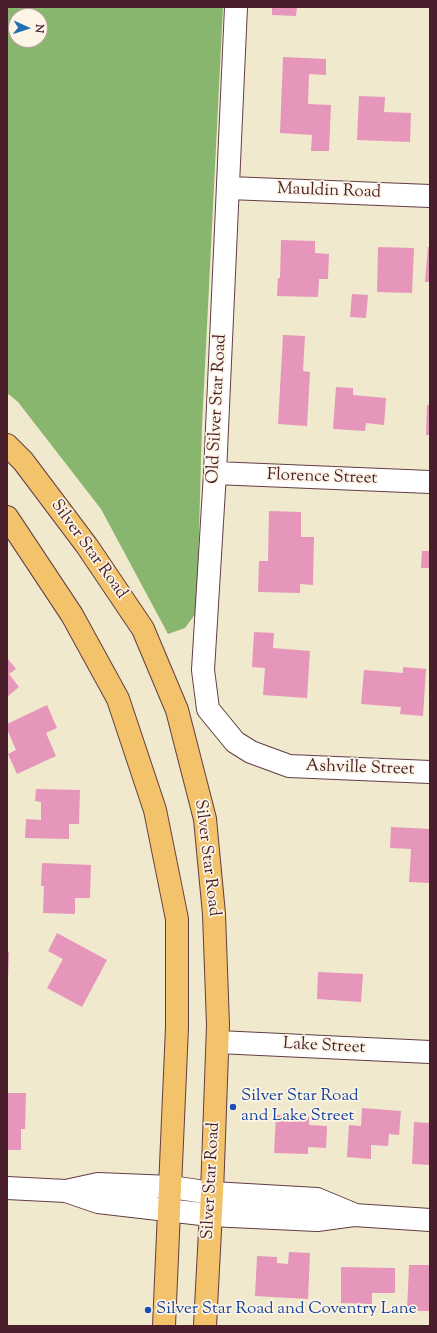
<!DOCTYPE html>
<html>
<head>
<meta charset="utf-8">
<style>
  body { margin:0 }
  #map { position:relative; width:437px; height:1333px; overflow:hidden; background:#f0e9ce; font-family:"Sorts Mill Goudy",serif }
  canvas { display:block }
  .frame { position:absolute; inset:0; border:8px solid #4a1f2b; pointer-events:none }
  .north { position:absolute; left:8px; top:8px; width:40px; height:40px; box-sizing:border-box; background:#fcf5e5; border:1px solid #b59f9b; border-radius:50%; rotate:93deg; font-size:11px; font-weight:700; line-height:16px; text-align:center; color:#4a1f2b }
  .north::after { content:''; display:block; margin:auto; width:14px; height:18px; background:#1f6fb2; clip-path:polygon(50% 0,100% 100%,50% 72%,0 100%) }
</style>
</head>
<body>
<div id="map">
<canvas width="437" height="1333"></canvas>
<div class="frame"></div>
<div class="north">N</div>
</div>
<script>
const g = document.querySelector('canvas').getContext('2d');
g.lineJoin = 'round';
function paint(path, color) { g.fillStyle = color; g.fill(path, 'evenodd'); }
function stroke(path, color, width, dash) { g.strokeStyle = color; g.lineWidth = width; g.lineCap = dash ? 'butt' : 'round'; g.setLineDash(dash || []); g.stroke(path); }
function drawText(font, color, halo, rows, align = 'center') {
  g.font = font + ' "Sorts Mill Goudy",serif'; g.lineWidth = 3.5; g.setLineDash([]); g.textBaseline = 'middle'; g.strokeStyle = halo; g.fillStyle = color; for (const [text, x, y, turn = 0] of rows) {
    g.save(); g.translate(x, y); g.rotate((+turn || 0) * Math.PI / 180); g.textAlign = isNaN(turn) ? turn : align; if (halo) g.strokeText(text, 0, 0); g.fillText(text, 0, 0); g.restore();
  }
}
paint(new Path2D(`
  M7 7H223L202 426 198 568 199 609 185 628 168 634 101 509 18 402 7 393ZM16 16H40V40H16Z`), '#88b66e');
paint(new Path2D(`
  M272 7H297L296 16 272 15Z
  M283 57 326 59V75L309 74 308 104 331 105 329 151H311L312 135 280 133Z
  M359 96 385 97 384 112 411 113 410 142 357 140Z
  M281 240 315 241V253L329 254 328 279H319L318 297 277 296 278 278H280Z
  M378 247 414 248 412 293 377 292Z
  M428 247H430V282H425Z
  M352 294 368 295 366 318 350 317Z
  M283 335 305 336 303 371 310 372 307 426 278 424Z
  M336 387 353 388V395L386 398 384 425 366 423 365 431 333 429Z
  M427 405H430V435H426Z
  M269 511 301 512V537H314L313 585 300 584V593L258 592 259 561H268Z
  M422 551H430V568H421Z
  M254 632 274 633 273 648 310 651 307 698 263 695 265 668 252 667Z
  M7 658 16 669 9 674 19 687 7 697Z
  M403 667 426 669 423 716 400 714 401 707 361 704 364 670 403 673Z
  M47 705 57 728 46 733 56 756 17 774 8 754 16 750 7 729V724Z
  M36 789 80 790 79 824H69V839L25 838 26 819 41 820V802L35 801Z
  M391 827 430 829V883L409 882 411 849 390 848Z
  M42 863 91 865 90 898H75V914L43 913 44 886H41Z
  M57 933 107 960 82 1007 47 988 63 959 48 951Z
  M7 952H9L8 978H7Z
  M318 972 363 974 361 1002 317 999Z
  M7 1093H26L25 1129H21V1150H7Z
  M362 1108 401 1111 399 1135 389 1134 388 1146 371 1145V1159L347 1157 349 1125 361 1126Z
  M276 1115 309 1117V1125L327 1126 326 1148 308 1147V1154L274 1153Z
  M414 1122 430 1123V1165L412 1164Z
  M289 1252 310 1253 308 1299 255 1296 257 1256 277 1257V1263L288 1264Z
  M409 1265H430V1311H407Z
  M341 1267 395 1268V1293H372V1304L341 1303Z`), '#e696ba');
const minor = new Path2D(`
  M236 7 215 473 203 670 208 709 235 742 251 752 289 766 430 772
  M229 188 430 196
  M215 473 430 482
  M218 1042 430 1052
  M7 1188 66 1191 98 1202 210 1215 317 1220 354 1215 430 1220
  M66 1191 98 1184 171 1187 212 1193 317 1199 353 1214`);
const major = new Path2D(`
  M7 445 23 461 87 546 143 629 177 710 205 819 214 914 218 1025 212 1193 205 1326
  M7 517 72 615 118 699 155 810 177 919V1027L164 1326`);
stroke(minor, '#633d43', 24);
stroke(major, '#633d43', 24);
stroke(minor, '#fff', 22);
stroke(major, '#f2c36a', 22);
for (const [x, y, r, color] of [
  [233,1107,4,"#1a4fb4"],
  [148,1310,4,"#1a4fb4"]
]) { const dot = new Path2D(); dot.arc(x, y, r, 0, 2 * Math.PI); g.fillStyle = color; g.fill(dot); stroke(dot, '#fcf5e5', 1.5); }
drawText('17px', '#4a1f2b', '#fcf5e5', [
  ["Mauldin Road",329,192,2],
  ["Old Silver Star Road",218,409,-87],
  ["Florence Street",322,478,2],
  ["Silver Star Road",88,550,54],
  ["Ashville Street",360,769,2],
  ["Silver Star Road",206,858,83],
  ["Lake Street",324,1047,3],
  ["Silver Star Road",212,1181,-87]
]);
drawText('17px', '#164399', '#fcf5e5', [
  ["Silver Star Road",241,1097],
  ["and Lake Street",241,1117],
  ["Silver Star Road and Coventry Lane",156,1310]
], 'left');
</script>
</body>
</html>
